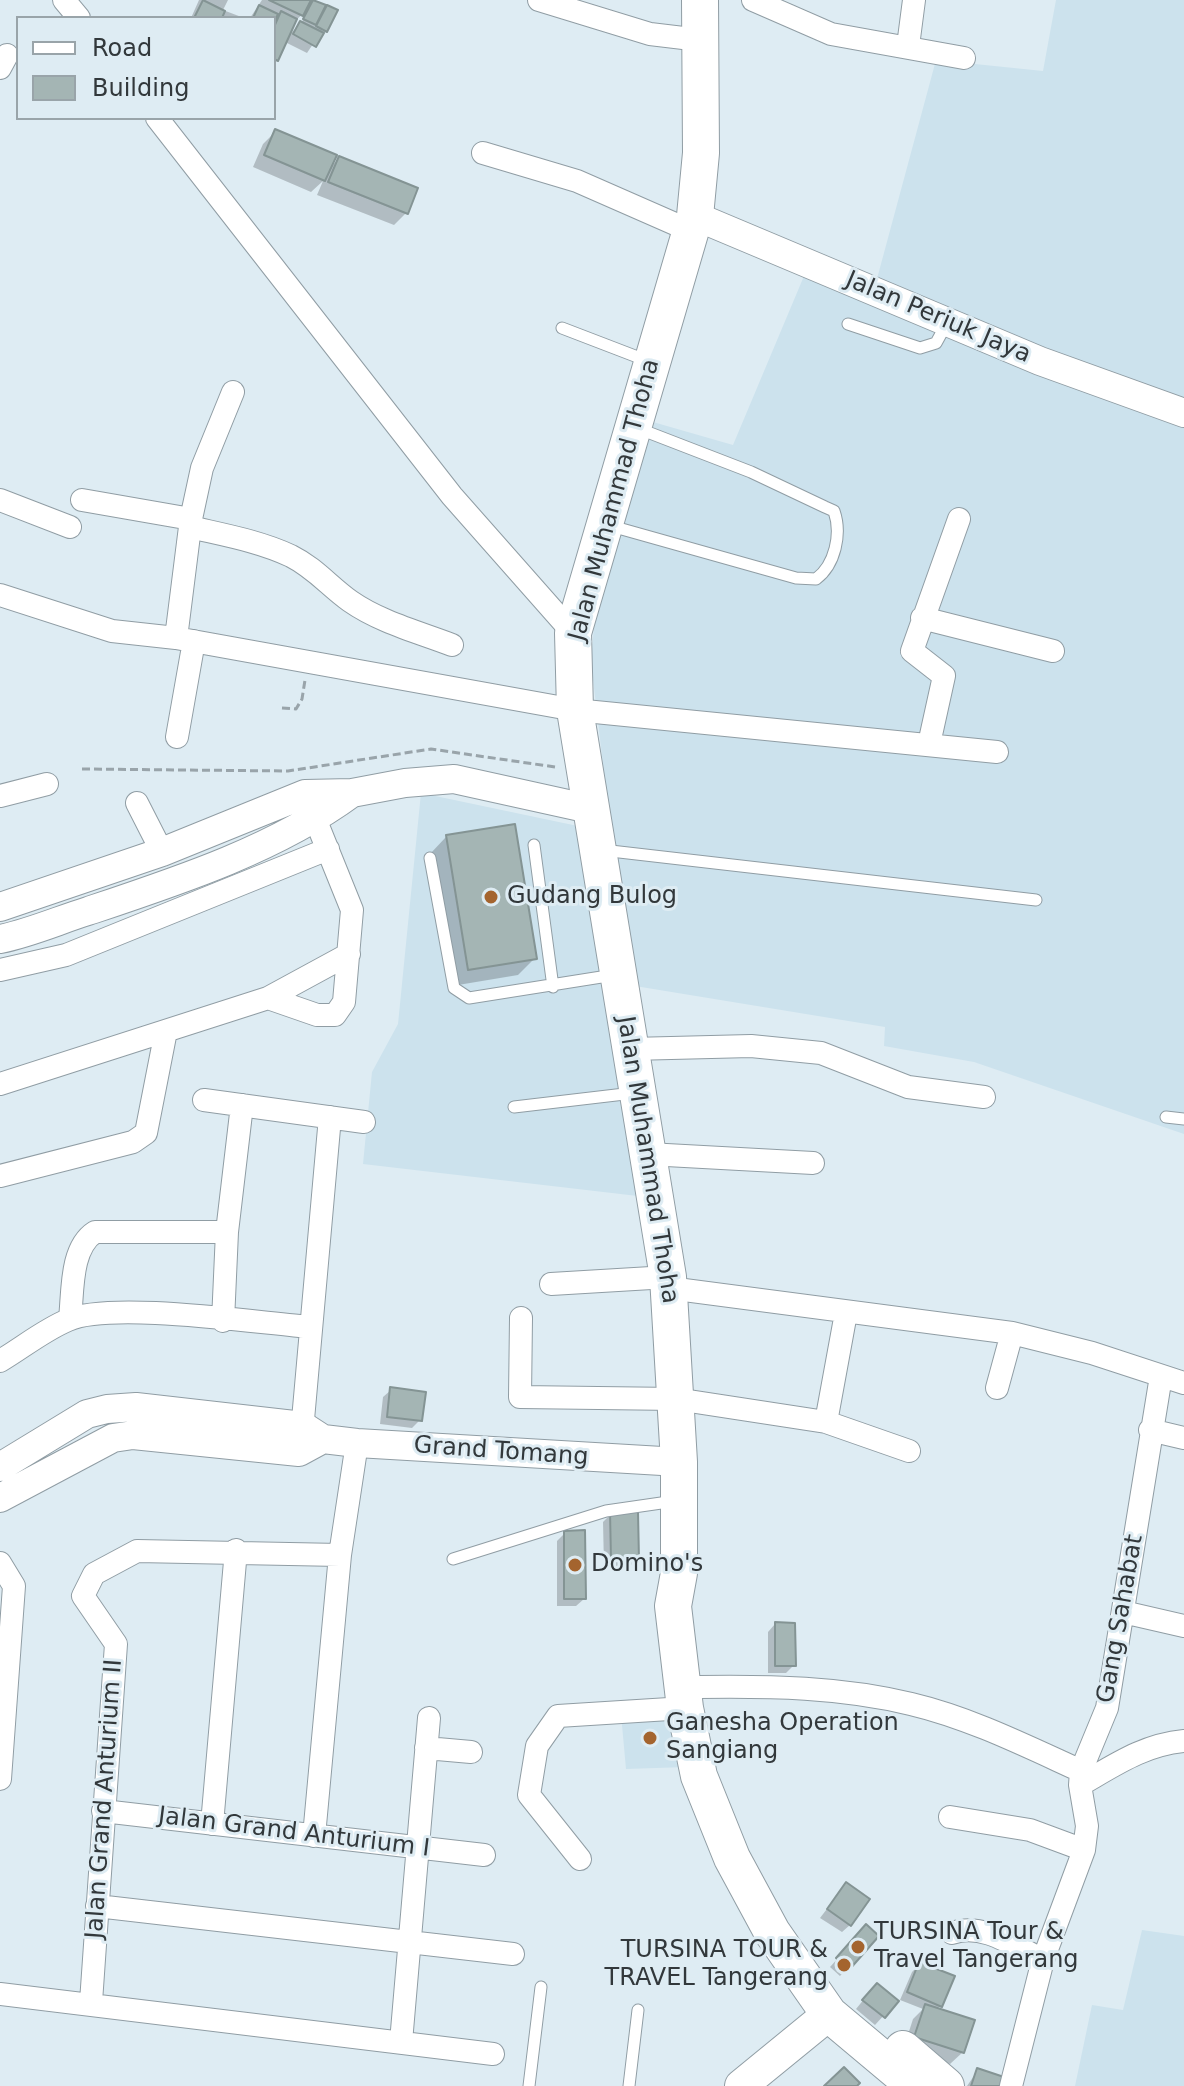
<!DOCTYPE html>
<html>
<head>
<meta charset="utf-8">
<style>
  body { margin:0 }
  #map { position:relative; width:1184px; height:2086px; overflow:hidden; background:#deecf3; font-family:"DejaVu Sans",sans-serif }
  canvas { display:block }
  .legend { position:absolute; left:16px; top:16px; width:260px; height:104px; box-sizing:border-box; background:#deecf3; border:2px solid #99a4a9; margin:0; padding:10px 14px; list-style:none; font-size:24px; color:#32383b }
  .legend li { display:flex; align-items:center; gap:16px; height:40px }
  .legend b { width:40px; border:2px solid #99a4a9 }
</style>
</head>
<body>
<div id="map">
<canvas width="1184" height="2086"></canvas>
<ul class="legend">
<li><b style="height:10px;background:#fff"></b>Road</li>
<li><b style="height:22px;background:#a4b5b4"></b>Building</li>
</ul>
</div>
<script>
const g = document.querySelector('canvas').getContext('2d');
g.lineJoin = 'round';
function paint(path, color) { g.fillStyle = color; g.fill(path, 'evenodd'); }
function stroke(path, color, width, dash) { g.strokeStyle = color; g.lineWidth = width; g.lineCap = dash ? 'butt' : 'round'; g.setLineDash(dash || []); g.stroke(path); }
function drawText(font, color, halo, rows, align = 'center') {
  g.font = font + ' "DejaVu Sans",sans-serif'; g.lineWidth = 6; g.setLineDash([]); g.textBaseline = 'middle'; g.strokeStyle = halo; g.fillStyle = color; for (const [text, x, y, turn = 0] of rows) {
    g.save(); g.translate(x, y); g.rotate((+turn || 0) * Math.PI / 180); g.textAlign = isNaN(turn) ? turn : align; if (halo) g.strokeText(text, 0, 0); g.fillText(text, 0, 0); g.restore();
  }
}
paint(new Path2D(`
  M1056 0H1184V1134L974 1062 884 1046 885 1027 635 986 672 1200 363 1164 372 1072 398 1024 421 793 611 833 591 662 599 566 646 420 733 445 804 276 871 301 936 60 1043 71Z
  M675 1713 686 1767 626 1769 621 1714Z
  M1142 1930 1184 1936V2086H1075L1092 2005 1123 2010Z`), '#cce2ed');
paint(new Path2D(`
  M199 0H228L223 10 244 18H191Z
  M262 0H308L303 12 314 1 335 11 307 53 285 42 274 62V18H250ZM308 9 302 22 287 37 293 23Z
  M276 131 329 169 339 158 406 213 394 225 317 195 323 181 311 192 253 167 263 144Z
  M446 837 535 958 518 975 452 986 430 854Z
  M391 1390 420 1420 412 1428 380 1424 383 1397Z
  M611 1514 637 1559 629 1567H604L603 1522Z
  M565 1533 584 1599 576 1606H557V1541Z
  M775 1624 794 1665 786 1673H768V1632Z
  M846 1884 850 1925 842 1932 820 1918Z
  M859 1935 847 1968 840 1976 830 1967Z
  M920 1964 941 2005 936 2010 963 2052 950 2064 903 2050 913 2019 923 2009 900 2000 912 1972Z
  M869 1993 896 2002 875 2025 856 2009Z
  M978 2070 1005 2086H967Z`), '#0003');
const building = new Path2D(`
  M203 0 225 11 222 18H194Z
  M269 0H311L303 16Z
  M313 0 326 5 316 25 303 19Z
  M259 5 278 14 274 23V18H253Z
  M327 5 338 10 327 32 316 26Z
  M281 11 297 19 278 61 274 59V27Z
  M300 21 324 33 316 47 293 34Z
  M275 129 337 155 325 181 264 155Z
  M339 156 418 188 408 214 328 182Z
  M515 824 537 959 468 970 446 835Z
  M390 1387 426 1392 422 1421 387 1417Z
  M610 1512H638L639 1560H611Z
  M585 1530 586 1599H564V1531Z
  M775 1622 795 1623 796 1666H775Z
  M846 1882 870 1899 851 1926 827 1909Z
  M866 1924 879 1936 849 1970 836 1958Z
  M919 1962 955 1976 942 2007 907 1992Z
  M877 1983 899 2001 885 2018 862 2000Z
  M925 2004 975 2020 964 2053 914 2037Z
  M844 2067 860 2083 857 2086H824Z
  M977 2068 1010 2079 1007 2086H971Z`);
paint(building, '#a4b5b4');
stroke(building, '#849494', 2);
const service = new Path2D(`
  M848 324 920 348 936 343 947 323
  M562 328 648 361
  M611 526 796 578 816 579C835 565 842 534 834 511L825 507 751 472 637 428
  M534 845 553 987
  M602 850 1036 900
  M430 858 454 988 469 998 614 975
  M514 1107 633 1093
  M1166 1117 1184 1119
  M453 1559 606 1511 675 1501
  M529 2086 541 1987
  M629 2086 638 2010`);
const minor = new Path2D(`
  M64 0 79 18
  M539 0 650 34 700 40
  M753 0 831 34 964 58
  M908 46 914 0
  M0 68 7 55
  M157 118 452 496 573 633
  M483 153 577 181 691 231
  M0 500 70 527
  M82 500 191 519
  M190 527C224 535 259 541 291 556 315 568 329 586 350 601 380 622 418 632 452 645
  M0 595 112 631 176 638 575 710 997 752
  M922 618 1053 651
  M176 638 191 519 202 468 233 392
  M177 737 194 641
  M929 744 944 676 912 651 959 519
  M0 796 47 784
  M137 803 162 852
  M0 970 66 955 328 849
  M268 998 317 1015H335L344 1002 352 910 310 806
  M631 1049 751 1046 821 1053 908 1087 984 1097
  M0 1084 268 998 349 954
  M204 1100 364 1122
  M648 1154 813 1163
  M0 1176 133 1142 146 1133 166 1031
  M551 1284 668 1277
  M669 1288 1012 1333 1092 1353 1184 1383
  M521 1318 520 1397 676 1399 826 1422 909 1451
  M70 1319C73 1292 70 1248 95 1232H227
  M223 1321 227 1232 242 1105
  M0 1361C22 1348 44 1330 68 1320 112 1301 258 1323 311 1327
  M997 1388 1012 1333
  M826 1422 846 1313
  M1150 1430 1184 1438
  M301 1442 330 1117
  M0 1563 14 1586 0 1779
  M1123 1612 1184 1626
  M698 1687C770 1686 841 1687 911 1704 970 1718 1026 1746 1081 1771
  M426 1748 471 1752
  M1080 1785C1115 1765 1143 1745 1184 1741
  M103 1811 484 1855
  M950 1817 1030 1830 1084 1850
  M212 1824 236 1550
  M314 1836 340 1555 357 1443
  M580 1859 529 1795 537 1746 558 1716 685 1708
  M97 1906 513 1954
  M952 1933C983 1922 1014 1946 1043 1960
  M0 1994 493 2054
  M91 2002 116 1644 83 1596 94 1574 137 1551 340 1555
  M401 2042 429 1718
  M1011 2086 1043 1960 1084 1850 1087 1826 1080 1785 1081 1771 1107 1708 1161 1376`);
const tertiary = new Path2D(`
  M695 216 1040 361 1184 413
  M0 907 162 852 305 794 352 793 405 783 454 779 590 809
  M0 939C30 933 59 920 88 911 178 881 276 849 352 793
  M0 1467 87 1414 107 1409 136 1407 303 1426 323 1439 357 1443 679 1462
  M0 1498 113 1438 133 1435 299 1452 323 1439`);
const secondary = new Path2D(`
  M741 2086 829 2014`);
const primary = new Path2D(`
  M700 0 701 153 695 216 573 633 575 710 668 1277 679 1462V1573L673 1606 685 1708 699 1776 732 1858 772 1932 829 2014 915 2086
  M903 2049 946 2086`);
stroke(service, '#909da4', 13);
stroke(minor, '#909da4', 24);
stroke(tertiary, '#909da4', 30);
stroke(secondary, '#909da4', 34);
stroke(primary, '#909da4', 38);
stroke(new Path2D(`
  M282 708 296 709 302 699 305 680
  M82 769 288 771 431 749 555 767`), '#99a4aa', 3, [8, 4]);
stroke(service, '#fff', 11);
stroke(minor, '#fff', 22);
stroke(tertiary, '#fff', 28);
stroke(secondary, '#fff', 32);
stroke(primary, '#fff', 36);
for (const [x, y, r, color] of [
  [491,897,8,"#a4642e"],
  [575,1565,8,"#a4642e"],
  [650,1738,8,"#a4642e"],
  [858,1947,8,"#a4642e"],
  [844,1965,8,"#a4642e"]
]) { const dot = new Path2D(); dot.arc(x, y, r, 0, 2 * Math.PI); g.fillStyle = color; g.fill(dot); stroke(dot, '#deecf3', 3); }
drawText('24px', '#32383b', '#deecf3', [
  ["Jalan Periuk Jaya",938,318,23],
  ["Jalan Muhammad Thoha",615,500,-75],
  ["Jalan Muhammad Thoha",647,1160,81],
  ["Grand Tomang",501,1452,4],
  ["Gang Sahabat",1121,1619,-80],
  ["Jalan Grand Anturium II",105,1799,-86],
  ["Jalan Grand Anturium I",294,1833,7]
]);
drawText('24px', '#32383b', '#deecf3', [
  ["Gudang Bulog",507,897],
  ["Domino's",591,1565],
  ["Ganesha Operation",666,1724],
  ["Sangiang",666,1752],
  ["TURSINA Tour &",874,1933],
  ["Travel Tangerang",874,1961],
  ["TURSINA TOUR &",828,1951,"right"],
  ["TRAVEL Tangerang",828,1979,"right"]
], 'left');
</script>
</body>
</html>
